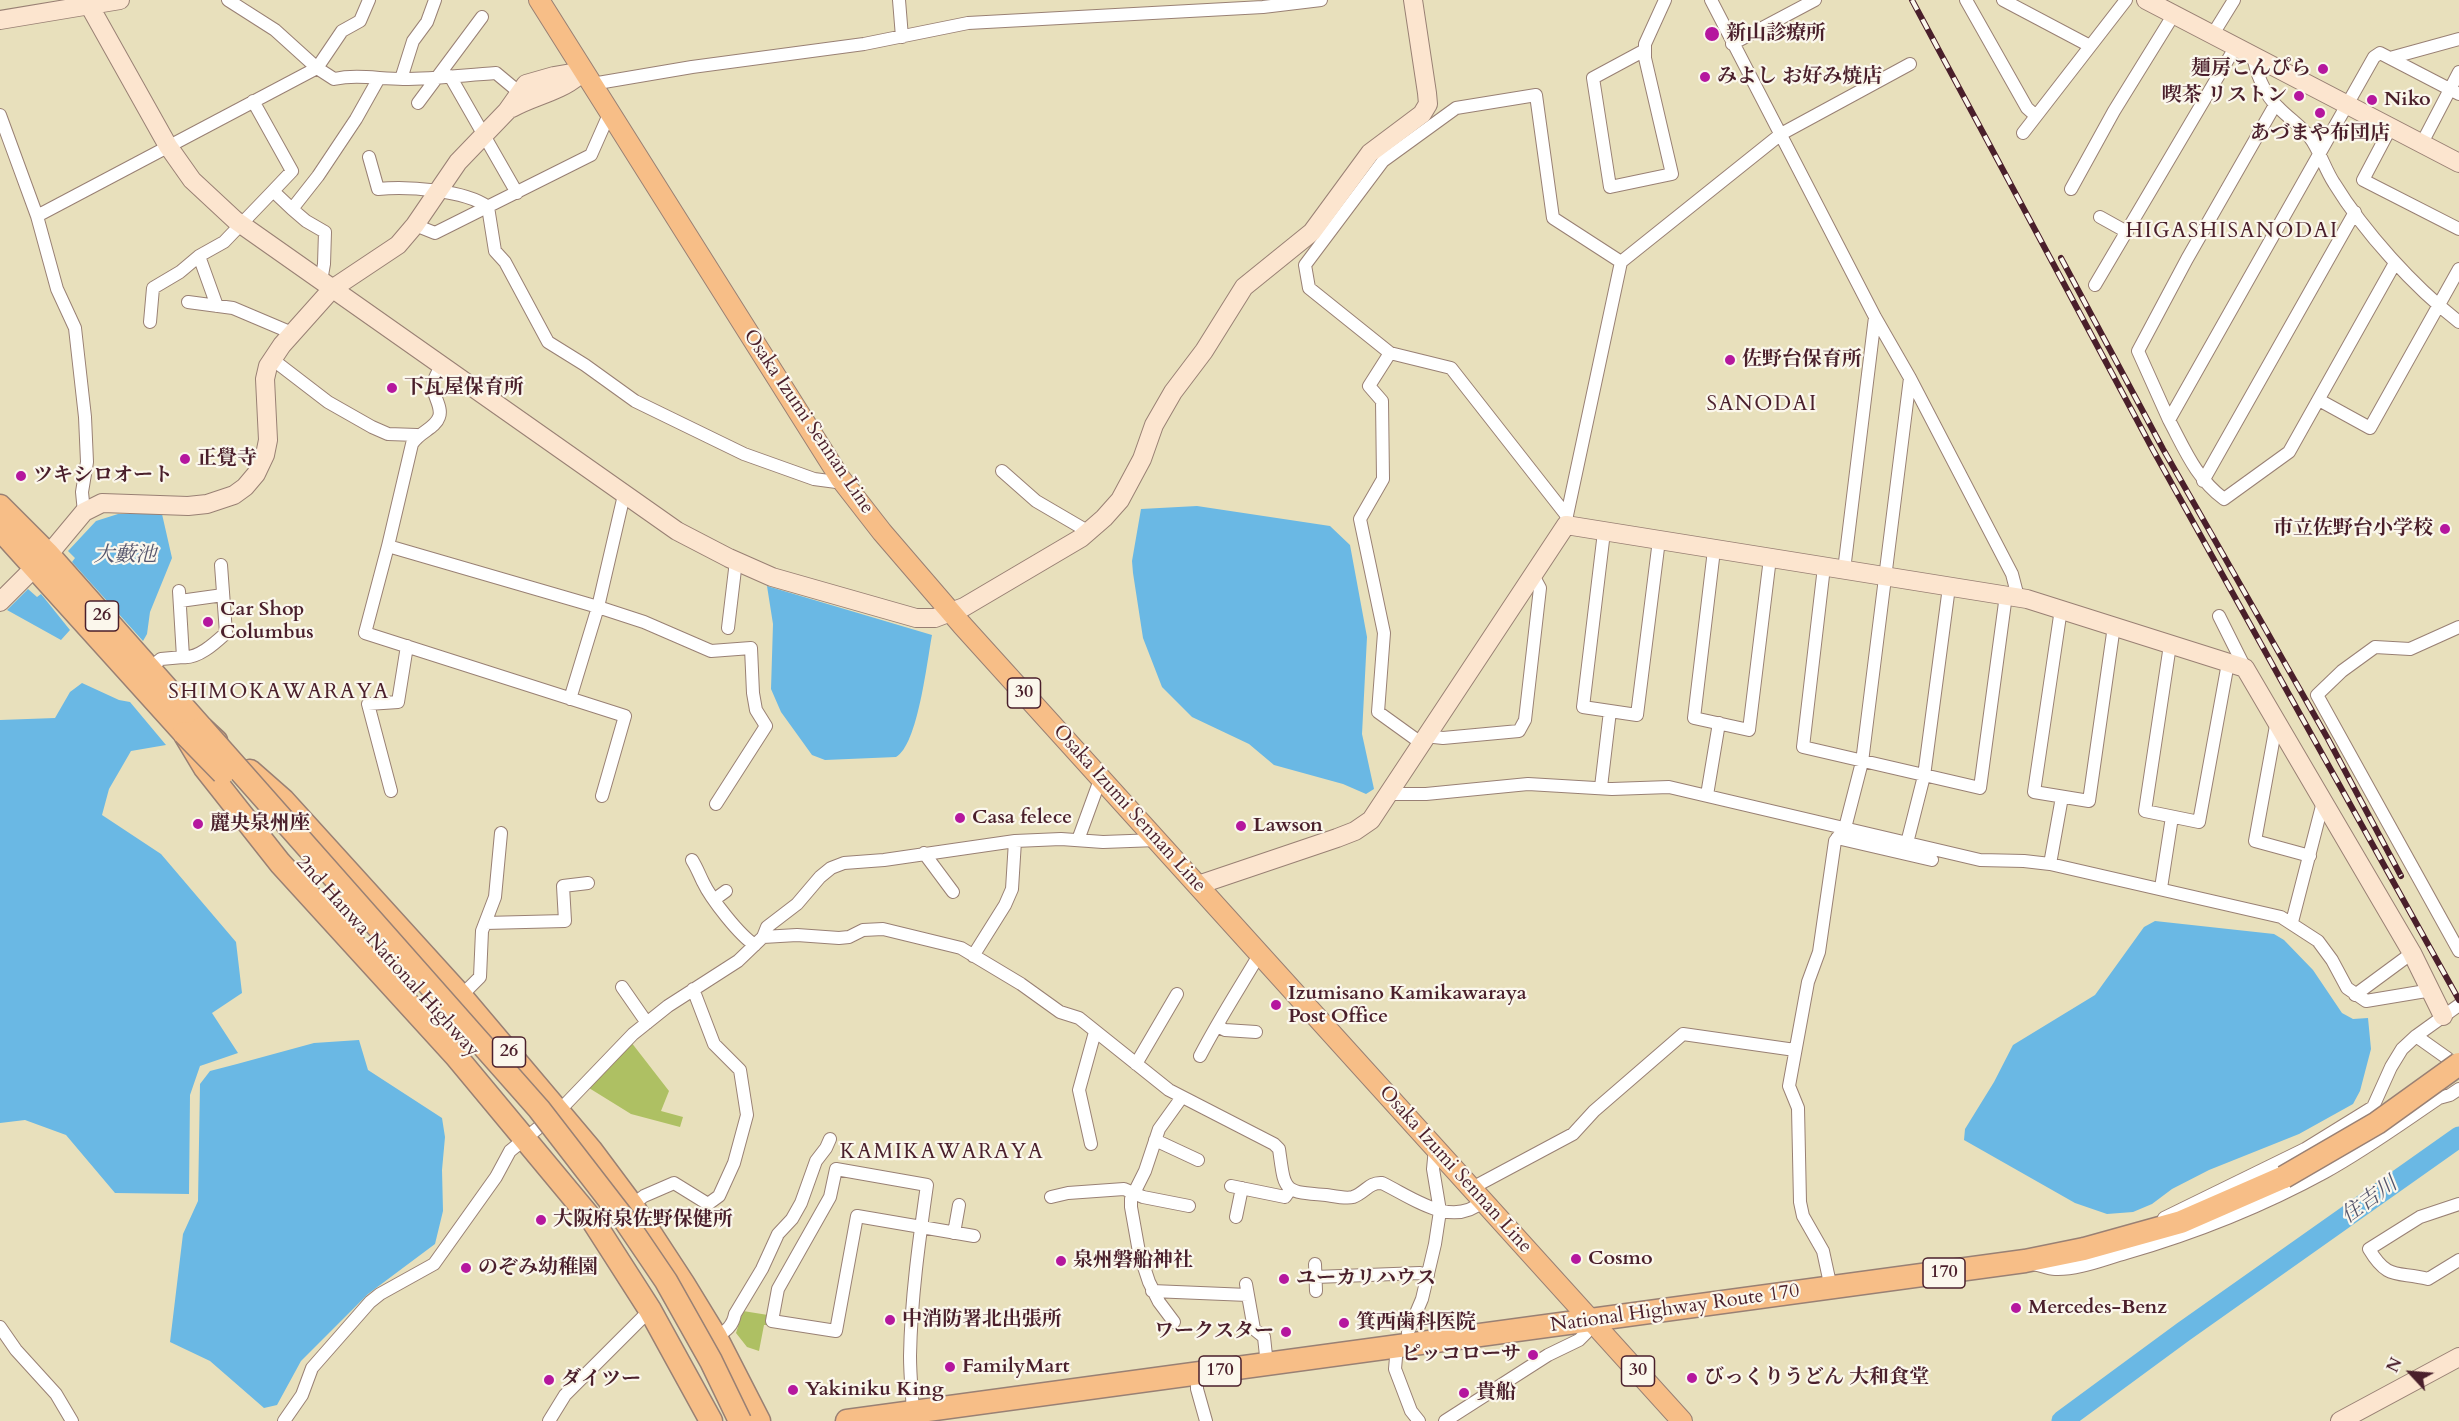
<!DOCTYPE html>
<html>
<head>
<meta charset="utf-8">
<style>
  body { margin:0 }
  #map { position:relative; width:2459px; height:1421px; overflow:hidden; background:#e8e0bc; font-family:Cardo,serif }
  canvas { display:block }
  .north { position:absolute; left:2381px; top:1343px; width:60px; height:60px; -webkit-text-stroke:4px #fbf7ec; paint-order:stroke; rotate:296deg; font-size:16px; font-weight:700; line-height:24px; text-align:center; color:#4a1f2b }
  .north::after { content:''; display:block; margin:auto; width:21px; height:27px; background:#4a1f2b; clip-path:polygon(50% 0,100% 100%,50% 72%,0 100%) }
</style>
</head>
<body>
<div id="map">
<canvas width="2459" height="1421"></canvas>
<div class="north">N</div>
</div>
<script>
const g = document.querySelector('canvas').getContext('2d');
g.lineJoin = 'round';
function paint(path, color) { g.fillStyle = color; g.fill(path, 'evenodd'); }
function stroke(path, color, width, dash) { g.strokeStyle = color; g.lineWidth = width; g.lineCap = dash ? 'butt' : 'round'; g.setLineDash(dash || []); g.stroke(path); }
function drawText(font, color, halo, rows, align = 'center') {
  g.font = font + ' Cardo,"Noto Serif JP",serif'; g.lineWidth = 4.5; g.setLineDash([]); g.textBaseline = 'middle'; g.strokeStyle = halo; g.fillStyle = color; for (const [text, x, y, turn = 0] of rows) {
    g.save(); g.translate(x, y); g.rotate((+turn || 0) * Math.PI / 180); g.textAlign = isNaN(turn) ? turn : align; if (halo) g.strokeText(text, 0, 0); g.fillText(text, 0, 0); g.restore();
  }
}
paint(new Path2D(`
  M631 1042 669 1091 661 1111 683 1117 680 1127 631 1114 589 1088Z
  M743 1311 768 1315 767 1325H764L759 1351 747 1347 736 1333Z`), '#aec063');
paint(new Path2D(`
  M1197 506 1330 526 1350 545 1367 637 1362 734 1374 789 1366 794 1343 784 1274 765 1249 744 1192 717 1162 687 1143 638 1133 573 1132 561 1141 509Z
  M118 514H162L172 558 150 612 147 634 143 641 72 562 75 558 68 551 96 521Z
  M767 586 932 635C927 661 918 745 896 757L825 760 812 755 781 712 771 689 773 624Z
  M28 589 37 597 41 594 70 630 61 640 7 610Z
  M82 683 119 700 130 702 166 745 131 751 109 789 102 815 161 854 236 942 242 993 212 1013 238 1053 200 1066 190 1095 189 1194 115 1193 66 1135 25 1120 0 1123V720L55 718 70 692Z
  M2155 921 2274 934 2284 940 2313 970 2342 1013 2353 1019 2368 1018 2371 1049 2360 1091 2353 1104 2299 1134 2209 1170 2172 1189 2152 1204 2133 1212 2107 1214 2075 1203 1964 1140 1965 1129 1994 1082 2013 1045 2095 995 2144 927Z
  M359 1040 368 1070 442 1118 445 1137 442 1170 443 1211 435 1244 368 1294 301 1361 277 1405 264 1408 210 1361 170 1342 183 1234 198 1201 200 1084 210 1071 237 1064 314 1043Z`), '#6ab8e4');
stroke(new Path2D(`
  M2062 1421 2183 1332 2459 1137`), '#6ab8e4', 21);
const street = new Path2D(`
  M228 0 275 30 317 68 334 79C357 74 379 79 403 79 434 79 465 75 496 73L520 93
  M899 0 902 37
  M1711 0 1875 317 1910 378 2012 574 2018 597
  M1966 0 2027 108 2036 116
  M2003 0 2090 46
  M2213 34 2234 0
  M1732 44 1815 0
  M1645 50 1593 78 1610 187 1672 174 1645 58V44L1665 0
  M2253 54C2255 71 2265 96 2278 107 2289 119 2305 128 2313 142 2321 155 2326 171 2334 183 2364 232 2414 287 2459 322
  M2390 58 2459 39
  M450 76 517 193
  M401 79 413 41 427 22 435 0
  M592 84 692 67 864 44 968 23 1263 7 1321 0
  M253 101 292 171 273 191
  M418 103 482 17
  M0 115 37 216 57 289 75 328 85 417 87 462 82 492 84 512
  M2391 127 2363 180 2459 229
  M2023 133 2126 0
  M2422 143 2459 72
  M369 157 378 189C407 186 465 190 488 207L495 251 505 262 548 342 585 365 635 401 744 454 814 479 844 483
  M2071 189 2114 111 2174 14
  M292 209 306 221 325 232 324 264 321 281
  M37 216 317 68 342 31 360 21 369 0
  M2100 217 2127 232
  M415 225 435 233 591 155 610 112
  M199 256 217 306
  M2395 263 2289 452 2224 499C2196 478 2185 450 2169 420L2374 57 2380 53 2459 94
  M2095 285 2236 46
  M188 302 233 308 292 333
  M150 322 153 288 180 272 199 256 224 242 273 191 292 209 318 176 356 119 379 78
  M1390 353 1369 386 1382 401 1383 479 1360 519 1384 633 1378 712 1421 743
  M272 359 328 402 372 427 388 434 417 435
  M441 366C438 372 434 378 433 384 432 395 443 407 439 417 435 429 420 431 412 444L388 546 365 633 625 716 602 796
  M2319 400 2370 428 2459 269
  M2169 420 2138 351 2187 259 2275 105
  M1002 471 1036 501 1089 532
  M2203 481 2355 212
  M1567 516 1451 368 1390 353 1309 288 1305 265 1383 161 1456 108 1536 95 1553 218 1621 262 1781 134 1910 64
  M1566 520 1621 262
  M1604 532 1583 707 1637 715 1659 540
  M388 546 598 607 644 622 711 651 751 648 753 693 756 710 766 726 716 804
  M1714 550 1694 718 1749 730 1770 558
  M1824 567 1803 747 1980 788 2006 595
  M1844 570 1875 317
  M180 601 223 595
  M2061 609 2034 792 2089 801 2114 626
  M2219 616 2245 668
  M2459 627 2410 649 2375 647 2342 671 2317 695 2459 951
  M728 628 736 561
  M2170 645 2145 811 2199 822 2228 663
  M183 657C198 659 215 643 226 633L221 565
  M150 668 161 659 183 657 179 591
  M570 699 598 607 624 495
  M2277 720 2255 841 2310 856
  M1425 736 1443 738 1519 731 1525 720 1540 588 1533 575
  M1601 787 1610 711
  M391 791 368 704 398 702 407 646
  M1390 794H1426L1528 784 1612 789 1669 787 1980 860 2024 861 2050 864 2281 917 2318 941 2332 960 2347 988 2366 1001 2432 990
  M1707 795 1719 723
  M1837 838 1932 860
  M1078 840 1101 777
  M1907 843 1924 776 1949 587
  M924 853 953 892
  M692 860C697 868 699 874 703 882 711 899 740 936 755 945
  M2050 864 2062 797
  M2161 888 2172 817
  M715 899 726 891
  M2292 922 2323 802
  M485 923 565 921 563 886 588 883
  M763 937 767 927 797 904 820 877 831 868 844 863 884 860 1015 841 1061 839 1103 842 1157 840
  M973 956 1005 905 1012 889 1015 841
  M622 987 647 1023
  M2355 995 2412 953
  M461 996 480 977 482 931 495 897 501 833
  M1217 1026 1225 1030 1256 1032
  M2416 1036 2447 1058 2459 1069
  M1200 1056C1217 1023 1237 992 1256 960L1261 955
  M1136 1064 1177 994
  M1155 1140 1198 1160
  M1091 1144 1079 1090 1095 1032
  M1231 1186 1285 1197 1290 1190
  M1472 1188 1573 1134 1594 1111 1683 1034 1795 1050
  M1051 1197 1068 1193 1124 1189 1143 1197 1189 1206
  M2459 1204 2420 1217 2369 1249C2388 1281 2397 1271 2428 1279L2459 1260
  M632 1205 644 1196 674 1183 708 1204 719 1196 734 1163 747 1115 740 1070 714 1044 693 989
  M1236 1217 1242 1188
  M2164 1218 2305 1149 2373 1107 2391 1067 2402 1049 2416 1036 2459 1005
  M954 1233 959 1205
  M1315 1264 1316 1291
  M2033 1264C2040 1265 2048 1269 2055 1269 2078 1270 2104 1259 2126 1253 2195 1233 2261 1207 2325 1172 2365 1150 2402 1123 2439 1098L2450 1095 2459 1089
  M1315 1277 1420 1273 1428 1275
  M1246 1284 1254 1329 1264 1337 1267 1365
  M1831 1288 1823 1251 1803 1216 1800 1202 1798 1108 1789 1086 1808 982 1819 952 1835 841 1845 828 1862 762 1910 378
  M1152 1291 1248 1295
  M1174 1322 1159 1302 1149 1282 1139 1252 1131 1207V1199L1145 1171 1159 1129 1182 1097
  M0 1327 16 1350 56 1394 72 1421
  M716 1337C726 1331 733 1326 735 1314L762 1269 778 1234 792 1219 801 1203 816 1161 826 1148 830 1139
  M1409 1344 1408 1332 1422 1299 1435 1244 1440 1211 1433 1169 1435 1148
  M1397 1346 1395 1369 1411 1411 1419 1421
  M1197 1374V1389L1206 1421
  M913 1412C912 1394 910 1375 910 1356 911 1299 919 1241 927 1185L836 1169 830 1197 778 1289 772 1321 836 1331 857 1216 974 1236
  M284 1421 302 1395 312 1368 370 1302 380 1294 434 1264 496 1177 510 1151 559 1111 633 1034 668 1006 738 961 763 937 797 935 839 938 849 937 863 930 883 929 961 948 1021 984 1060 1012 1079 1018 1169 1090 1274 1144 1279 1149C1285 1191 1282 1192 1326 1195 1333 1196 1346 1199 1353 1197 1365 1193 1369 1182 1382 1183 1413 1198 1452 1229 1483 1201
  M549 1421 565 1395 650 1310
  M1445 1421 1548 1355 1579 1340 1586 1333 1593 1320`);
const secondary = new Path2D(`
  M2146 0 2459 163
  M89 5 168 146 192 180 235 220 677 531 729 558 772 577 916 618H935L964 607 1081 538 1104 518 1120 500 1142 459 1154 425 1173 392 1204 351 1244 287 1312 232 1370 153 1422 114 1428 104 1427 93 1413 0
  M0 20 120 0
  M512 108C533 96 559 92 578 76
  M0 602 54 548 84 512 102 503 188 506 207 504 234 495 245 487 256 474 265 455 268 440 265 379 268 366 282 345 332 289 398 245 415 225 458 162 507 111 526 84 554 76 583 71
  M1198 885 1337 838 1355 831 1371 820 1566 525 2027 599 2245 668 2412 953 2443 1016
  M2340 1421 2459 1357`);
const primary = new Path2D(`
  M539 0 840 478 882 532 962 625 1682 1421`);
const highway = new Path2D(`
  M0 506 48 554 202 728 216 741
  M0 529 184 733 205 768 280 863 455 1055 593 1221 650 1310 711 1421
  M250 771 283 800 461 996 591 1150 632 1205 683 1283 716 1337 759 1421
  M847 1421 2025 1261 2084 1249 2181 1222 2284 1177`);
stroke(street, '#998074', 14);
stroke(secondary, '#998074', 20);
stroke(primary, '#998074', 22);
stroke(highway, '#998074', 25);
stroke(street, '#fff', 12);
stroke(secondary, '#fce5cf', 18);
stroke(primary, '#f7be87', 20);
stroke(highway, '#f7be87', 22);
const rail = new Path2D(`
  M1912 0 2153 450 2459 1000
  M2061 258 2163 449 2328 739 2401 876`);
stroke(rail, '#4a1f2b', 6);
stroke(rail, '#fbf7ec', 4, [11]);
const highwayBridge = new Path2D(`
  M202 728 539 1109 624 1219 666 1281 711 1361 740 1421
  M184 733 223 773
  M2284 1177 2377 1123 2459 1064`);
stroke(highwayBridge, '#998074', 25, []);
stroke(highwayBridge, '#f7be87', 22);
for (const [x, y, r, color] of [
  [1712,34,8,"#b5179e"],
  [2323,69,6,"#b5179e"],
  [1705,77,6,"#b5179e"],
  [2299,96,6,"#b5179e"],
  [2372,100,6,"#b5179e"],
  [2320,113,6,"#b5179e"],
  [1730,360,6,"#b5179e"],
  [392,388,6,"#b5179e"],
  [185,459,6,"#b5179e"],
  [21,476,6,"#b5179e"],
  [2445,529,6,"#b5179e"],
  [208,622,6,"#b5179e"],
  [960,818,6,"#b5179e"],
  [198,824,6,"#b5179e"],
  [1241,826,6,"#b5179e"],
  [1276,1005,6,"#b5179e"],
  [541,1220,6,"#b5179e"],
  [1576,1259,6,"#b5179e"],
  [1061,1261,6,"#b5179e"],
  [466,1268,6,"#b5179e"],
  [1284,1279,6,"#b5179e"],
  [2016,1308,6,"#b5179e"],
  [890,1320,6,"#b5179e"],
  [1344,1323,6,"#b5179e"],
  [1286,1332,6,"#b5179e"],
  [1533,1355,6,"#b5179e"],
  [950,1367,6,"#b5179e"],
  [1692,1378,6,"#b5179e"],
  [549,1380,6,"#b5179e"],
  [793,1390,6,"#b5179e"],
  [1464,1393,6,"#b5179e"]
]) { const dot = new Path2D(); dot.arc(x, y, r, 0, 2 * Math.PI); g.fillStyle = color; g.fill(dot); stroke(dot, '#fbf7ec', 2); }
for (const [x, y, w] of [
  [102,616,33],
  [1024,693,33],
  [509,1052,33],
  [1944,1273,42],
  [1220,1371,42],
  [1638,1371,33]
]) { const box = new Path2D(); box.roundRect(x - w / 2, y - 15, w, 30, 4.5); g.fillStyle = '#fbf7ec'; g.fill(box); stroke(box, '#4a1f2b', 1.5); }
drawText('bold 18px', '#4a1f2b', null, [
  ["26",102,616],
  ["30",1024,693],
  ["26",509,1052],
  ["170",1944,1273],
  ["170",1220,1371],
  ["30",1638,1371]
]);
drawText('bold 20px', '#4a1f2b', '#fbf7ec', [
  ["新山診療所",1726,34],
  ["麺房こんぴら",2311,69,"right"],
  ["みよし お好み焼店",1717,77],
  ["喫茶 リストン",2287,96,"right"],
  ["Niko",2384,100],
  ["あづまや布団店",2320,134,"center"],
  ["佐野台保育所",1742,360],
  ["下瓦屋保育所",404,388],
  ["正覺寺",197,459],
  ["ツキシロオート",33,476],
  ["市立佐野台小学校",2433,529,"right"],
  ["Car Shop",220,610],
  ["Columbus",220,633],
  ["Casa felece",972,818],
  ["麗央泉州座",210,824],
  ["Lawson",1253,826],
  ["Izumisano Kamikawaraya",1288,994],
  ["Post Office",1288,1017],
  ["大阪府泉佐野保健所",553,1220],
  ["Cosmo",1588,1259],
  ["泉州磐船神社",1073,1261],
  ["のぞみ幼稚園",478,1268],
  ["ユーカリハウス",1296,1279],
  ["Mercedes-Benz",2028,1308],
  ["中消防署北出張所",902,1320],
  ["箕西歯科医院",1356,1323],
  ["ワークスター",1274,1332,"right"],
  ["ピッコローサ",1521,1355,"right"],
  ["FamilyMart",962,1367],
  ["びっくりうどん 大和食堂",1704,1378],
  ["ダイツー",561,1380],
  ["Yakiniku King",805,1390],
  ["貴船",1476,1393]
], 'left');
drawText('20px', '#4a1f2b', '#fbf7ec', [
  ["Osaka Izumi Sennan Line",808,422,56],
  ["Osaka Izumi Sennan Line",1129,809,48],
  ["2nd Hanwa National Highway",387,957,48],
  ["Osaka Izumi Sennan Line",1455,1170,48],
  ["National Highway Route 170",1675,1309,-8]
]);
g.letterSpacing = '1.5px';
drawText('21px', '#4a1f2b', '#fbf7ec', [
  ["HIGASHISANODAI",2232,232],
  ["SANODAI",1762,405],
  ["SHIMOKAWARAYA",279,693],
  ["KAMIKAWARAYA",942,1153]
]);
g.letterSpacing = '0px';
drawText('italic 21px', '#55556c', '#fbf7ec', [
  ["大藪池",125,556],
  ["住吉川",2370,1201,-36]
]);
</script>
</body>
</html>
